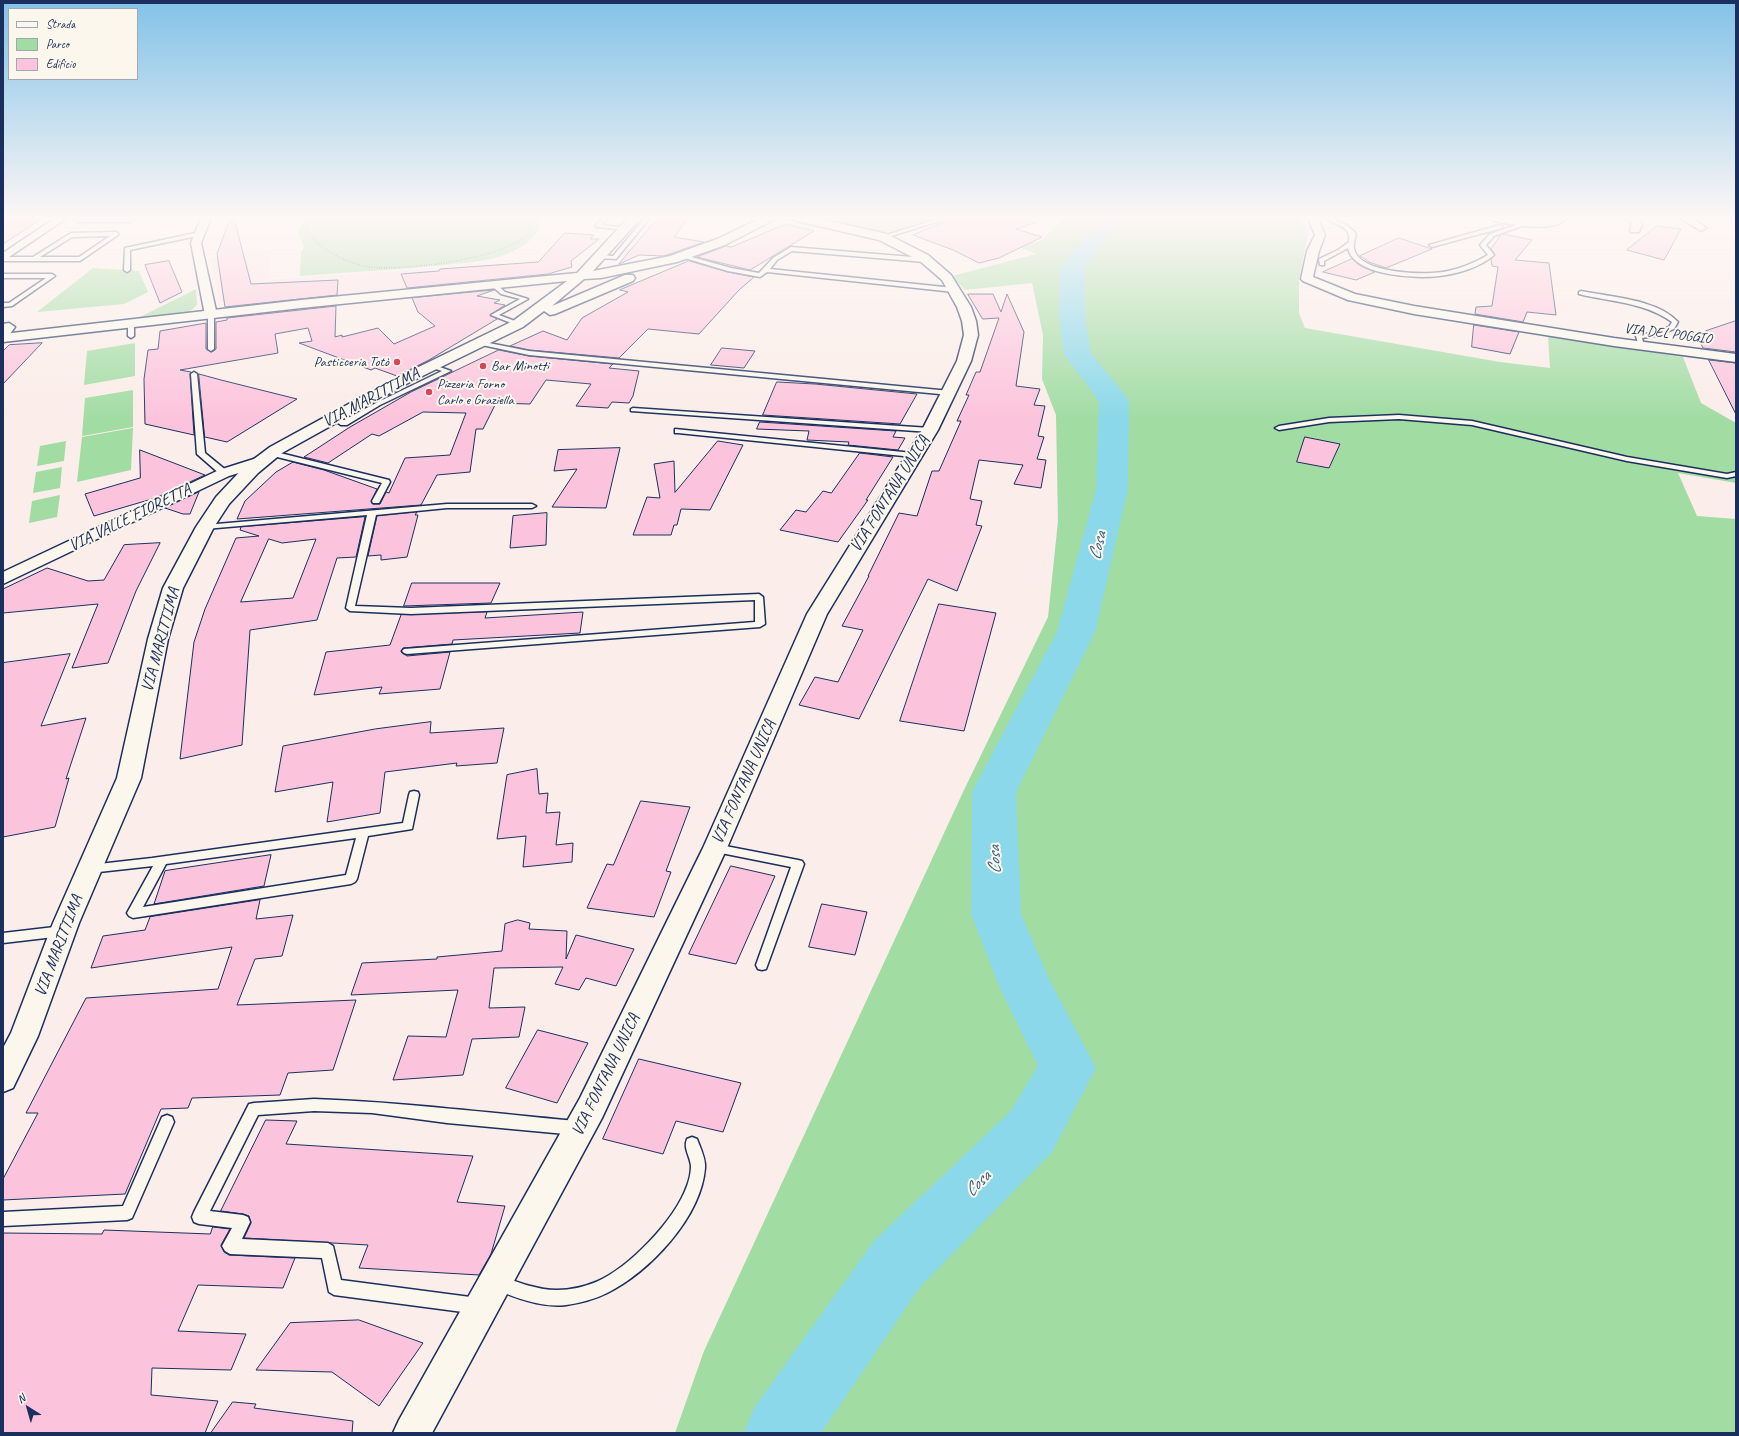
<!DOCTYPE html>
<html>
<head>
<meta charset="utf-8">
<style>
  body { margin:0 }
  #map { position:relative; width:1739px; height:1436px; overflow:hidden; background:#fbede9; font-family:Caveat,sans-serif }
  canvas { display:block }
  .frame { position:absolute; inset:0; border:4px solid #1b2f5e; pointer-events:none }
  .legend { position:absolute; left:8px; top:8px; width:130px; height:72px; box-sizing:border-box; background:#fbf7ec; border:1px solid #a1a7b3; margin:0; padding:5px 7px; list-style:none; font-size:12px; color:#1b2f5e }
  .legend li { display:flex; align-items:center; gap:8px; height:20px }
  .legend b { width:20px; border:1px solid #a1a7b3 }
  .north { position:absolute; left:8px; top:1388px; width:40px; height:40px; -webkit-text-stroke:3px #fbf7ec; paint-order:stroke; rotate:323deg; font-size:11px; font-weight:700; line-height:16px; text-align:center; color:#1b2f5e }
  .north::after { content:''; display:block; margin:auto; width:14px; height:18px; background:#1b2f5e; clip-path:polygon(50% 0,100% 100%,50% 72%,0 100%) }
</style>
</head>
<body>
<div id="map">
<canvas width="1739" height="1436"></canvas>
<div class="frame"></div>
<ul class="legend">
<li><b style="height:5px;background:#fbf7ec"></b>Strada</li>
<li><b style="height:11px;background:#a1dca3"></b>Parco</li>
<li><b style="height:11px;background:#fcc4dc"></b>Edificio</li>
</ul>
<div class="north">N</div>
</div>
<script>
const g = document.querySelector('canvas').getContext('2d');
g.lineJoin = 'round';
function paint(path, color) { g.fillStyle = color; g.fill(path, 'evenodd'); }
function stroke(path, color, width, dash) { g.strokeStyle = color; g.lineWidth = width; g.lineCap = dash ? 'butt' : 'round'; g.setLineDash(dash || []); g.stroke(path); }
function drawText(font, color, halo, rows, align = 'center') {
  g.font = font + ' Caveat,sans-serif'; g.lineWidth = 4; g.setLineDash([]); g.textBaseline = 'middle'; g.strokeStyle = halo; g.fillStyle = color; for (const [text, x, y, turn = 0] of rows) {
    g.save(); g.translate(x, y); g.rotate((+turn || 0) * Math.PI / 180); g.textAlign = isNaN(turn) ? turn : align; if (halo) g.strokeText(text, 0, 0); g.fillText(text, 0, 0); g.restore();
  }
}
paint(new Path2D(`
  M272 249 268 280 434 268 433 286 324 297 328 279 282 282 274 303 241 306 219 301 210 258Z`), '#fbe1e5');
paint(new Path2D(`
  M306 218H541C540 243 507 256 486 260 472 263 458 263 444 265 396 270 348 272 300 276L301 252 304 247 298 233Z
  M827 218H934L898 230 881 233Z
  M1064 218H1301L1308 232 1299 280V313L1305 328 1500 362 1550 368 1548 336 1683 357 1701 403 1736 423V483L1678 473 1697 516 1736 519V1433H675L704 1351 964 790 1048 617 1058 521 1056 415 1042 379 1043 335 1032 283 965 290 952 276 1036 254 1017 246 1041 241Z
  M93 268 139 271 148 292 124 304 37 312Z
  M196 289 197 305 190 311 175 315 134 320Z
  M135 343V376L84 385 87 351Z
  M133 390V427L82 436 85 398Z
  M133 428 131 470 77 482 82 437Z
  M66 441 64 461 37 466 40 446Z
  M62 467 60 488 33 493 36 472Z
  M60 495 57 517 29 523 32 501Z`), '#a1dca3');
paint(new Path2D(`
  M1100 218H1123L1084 269 1085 317 1091 353 1129 400 1128 489 1095 632 1016 792 1021 914 1049 979 1096 1068 1052 1152 920 1287 821 1433H744L754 1408 874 1241 1010 1112 1038 1066 1000 988 971 914 972 792 1057 632 1096 489 1099 401 1064 354 1059 317 1060 269Z`), '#8ad8e9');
const building = new Path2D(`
  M3 218H43L3 244Z
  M231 218H234L251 284 338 280 337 295 225 307 217 254Z
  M658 218H688L674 237 704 242 664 256 639 255 619 264Z
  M955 218H1038V222L1016 229 1042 237 999 258 979 263 953 250 913 235Z
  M786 224 814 231 750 270 697 257 726 246 731 247Z
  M1657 226 1681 229 1664 260 1627 250Z
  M565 233 594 235 590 239H599L571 261 572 267 548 274 407 288 401 274 439 271 440 269 538 262Z
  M1503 234 1532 240 1515 260 1549 263 1556 315 1527 312 1523 322 1475 314 1476 307 1492 306 1498 267 1492 266 1491 259 1495 255 1491 249 1500 236Z
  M1399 238 1432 249 1386 268 1369 262 1360 256Z
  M1352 259 1361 266 1375 272 1356 280 1323 272Z
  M169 261 182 292 160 303 145 265Z
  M689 261 728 272 754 277 739 290 699 334 648 329 619 358 529 350 510 346 543 331 567 340 582 318 628 292 620 290Z
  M494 290 477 296 500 300 494 303 505 305 490 315 497 319 429 360 397 376 375 368 371 370 299 343 312 341 308 328 275 334 278 353 180 370 191 372 190 374 194 435 145 424 144 379 148 350 158 349 160 331 206 323V349L212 352 216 349V322L227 320V318L336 306 335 337 342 335V337L378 328 394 344 435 326 418 312 412 298Z
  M968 294H993L1001 312 1007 294 1024 332 1016 386 1040 389 1034 405 1045 406 1038 436 1044 437 1037 459 1046 460 1041 488 1014 484 1023 465 979 460 970 499 982 501 976 525 982 526 957 591 928 579 859 719 799 705 815 677 838 682 863 630 842 626 869 576H868L899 513 917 516 932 471H939L961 421H957L969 395H966L976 372H980L999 318 983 319Z
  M1736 321V352L1703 348 1699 340 1713 335 1706 331Z
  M1474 325 1519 332 1510 354 1472 347Z
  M42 343 3 384V351L9 345Z
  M722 348 755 351 744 368 711 365Z
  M499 350 529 356 613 364 609 368 639 371 633 396 629 403 612 402 608 408 576 406 591 384 546 380 530 404 496 403 483 429H476L470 472 437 475 421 505 237 519 245 501 276 472 293 462 324 470 377 489 371 502 373 504H380L386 492 389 493 405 458 450 455 466 413 423 412 379 436 372 434 328 463 304 457 350 427 411 392Z
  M1709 360 1736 363V414Z
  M199 374 221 380 297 399 227 442 205 437Z
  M777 382 815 384 917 394 900 424 763 415Z
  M760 422 896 431 893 437 905 438 898 450 848 445 849 442 807 440 809 431 757 429Z
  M1305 437 1340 444 1329 468 1297 462Z
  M718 441 743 445 710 510 681 509 677 525H674L671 535H633L647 497 660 498 654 464 674 461 675 492Z
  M620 448 606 508 552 507 577 469 554 471 558 450Z
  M140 450 205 475 151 500 152 499 94 516 85 494 140 478Z
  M860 453 893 457 866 500H868L838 542 780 530 796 510 806 512 823 491 831 493Z
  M199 492 190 514H183L165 508Z
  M417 512 415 515H418L407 557 381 560V555L368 556 377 516Z
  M547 513 546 545 510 548 513 516Z
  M365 517 356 557 337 558 317 620 250 630 242 745 180 759 194 642 205 609 236 538 259 536 240 530 241 527ZM269 539 282 543 316 539 293 598 241 602Z
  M160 543 136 591 108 663 72 668 98 604 3 613V589L47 568 88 581 104 580 124 545Z
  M412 583H500L491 603 404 606Z
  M939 604 996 613 964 731 900 721Z
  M487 612 485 618 583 612 580 633 453 640 452 644 403 648 401 652 407 656 450 652 440 689 379 694 382 687 314 695 326 652 390 645 401 615Z
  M70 654 41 726 86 718 66 779 69 778 55 827 3 837V663Z
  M431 722 430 733 504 728 497 763 456 766 457 763 385 772 380 813 327 822 333 782 275 792 283 746 375 729Z
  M537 769 539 794 548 793 546 813 560 812 556 845 573 843 572 862 523 867 526 836 497 839 507 775Z
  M641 801 690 807 666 871 671 872 654 917 587 908 607 864 613 865Z
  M271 855 264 886 154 904 165 871Z
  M731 866 775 876 736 964 689 954Z
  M260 900 256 919 293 915 282 956 255 959 237 1005 356 1000 333 1070 288 1073 280 1095 192 1098 188 1108 161 1109 125 1194 3 1200V1179L38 1113H26L86 998 218 989 232 947 91 968 103 936 145 930 150 917Z
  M822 904 867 912 855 955 809 947Z
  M518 920 530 923 529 929 567 931 566 959 576 935 634 949 616 986 586 978 579 990 555 984 563 967 494 968 489 1008 525 1007 519 1037 472 1039 463 1075 393 1080 408 1036 446 1037 458 990 351 995 362 963 437 959V957L502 951 505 924Z
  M538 1030 588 1043 557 1103 506 1088Z
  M639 1059 741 1083 723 1132 676 1121 663 1154 603 1139Z
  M266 1120 297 1121 286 1144 473 1156 457 1202 505 1206 491 1254 479 1275 359 1268 368 1245 244 1238 251 1223 249 1216 243 1214 221 1211Z
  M213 1227 230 1229 221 1245 224 1252 229 1255 295 1258 283 1288 198 1285 178 1331 246 1334 231 1370 152 1368 151 1395 218 1401 205 1433H3V1233L102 1234 104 1230 210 1234Z
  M359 1320 423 1343 379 1406 332 1372 256 1370 290 1323Z
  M233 1402 256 1404 254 1408 353 1421 352 1433H211Z`);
paint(building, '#fcc4dc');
stroke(building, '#1b2f5e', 1);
const lane = new Path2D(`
  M77 218H134L130 222H78L75 220Z
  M603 218H608L602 225 629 228 626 230 596 227V225Z
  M645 218H650L616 259 597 258V256L599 255 613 256Z
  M941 218H949L885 238 880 237Z
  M1325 218C1336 218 1349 225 1356 234 1355 239 1353 244 1354 249 1359 274 1428 276 1448 271 1462 268 1476 262 1488 255L1480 245 1490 234 1516 225 1517 221H1521L1522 226 1494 236 1486 245 1494 255C1481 267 1457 274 1439 276 1417 279 1353 276 1348 248L1324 261V265H1320L1319 259 1338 250 1349 242C1352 226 1335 225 1325 218Z
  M1500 225 1502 226V228L1432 247 1429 245Z
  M116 232 118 233V235L80 261H3V257H33L71 233ZM110 236 79 257H40L72 237Z
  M200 232 202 233V235L130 250V270L127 272 124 270 125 248Z
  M791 247 925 258 928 260 925 262 792 251 777 260 770 269 954 288 957 290 954 292 767 272 760 277 728 271 678 256 681 254 731 268 759 273 773 258Z
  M3 274H52L55 276 12 306 3 307V303H9L46 278H3Z
  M492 284H496L505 292 528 299 499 315 520 323V325H516L491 315 520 299 501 294 492 286Z
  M1581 291C1610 297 1657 299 1678 322L1674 329 1654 336 1642 338 1644 346 1639 347 1636 336 1651 333 1669 327 1672 322C1645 302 1610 302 1579 294V292Z
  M211 313 214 315V349L211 351 208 349V315Z
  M131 322 134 324V336L131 338 128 336V324Z
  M479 341 529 351 950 391 953 393 950 395 529 355 477 344 476 343Z
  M430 365H434L451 371 380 405 347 425H341L330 418 334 416 344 420 376 403 442 371 430 367Z
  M194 372 197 374 205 453 227 471V475H221L197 454 191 374Z
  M633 408 930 428 934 430 930 432 631 411V409Z
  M1399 415 1472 421 1627 457 1727 474 1736 472V476L1727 478 1627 461 1472 425 1399 419 1329 422 1279 430 1275 428 1279 426 1329 418Z
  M675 429 913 453 917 455 913 457 678 433H675Z
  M269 451H272L389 480 390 482 379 503H373L372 501 382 483 269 455Z
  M447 504H532L536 506 532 508H447L376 515 355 606 411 608 759 594 763 597 765 624 760 627 407 654 404 653 402 651 404 649 755 622V600L411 614 350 611 346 608 367 515 205 529 201 527 205 525Z
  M414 791 418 792 419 795 412 829 368 836 357 879 355 882 351 884 133 918 129 916 127 913 153 866 90 873 86 872 84 869 86 866 90 865 152 858 403 823 409 795 410 792ZM356 838 346 875 143 907 166 864Z
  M715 844 798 860 802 861 804 864 766 969 762 970 758 969 756 965 791 867 711 851 709 848 711 845Z
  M63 926 67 927 69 931 67 935 63 936 3 943V933Z
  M314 1099C402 1102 489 1113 576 1121L581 1123 583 1128 581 1133 576 1135 447 1123 372 1113 314 1111 258 1115 210 1211 243 1215 248 1217 250 1222 242 1239 328 1243 333 1246 341 1280 478 1298 484 1300 486 1306 484 1312 478 1314 334 1295 329 1292 322 1258 230 1254 225 1251 222 1246 232 1228 199 1224 194 1222 192 1217 194 1212 249 1104 254 1103Z
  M167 1115 172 1117 174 1122 132 1218 127 1220 3 1226V1212L123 1206 162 1117Z
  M692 1137 697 1139C700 1147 706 1159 705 1168 701 1218 649 1272 607 1293 595 1299 580 1303 566 1305 542 1308 515 1298 493 1288L490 1283 493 1278 498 1275C517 1282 537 1290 557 1290 570 1290 584 1287 596 1282 629 1268 675 1220 687 1186 689 1181 691 1172 691 1166 690 1156 683 1148 687 1139Z`);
const street = new Path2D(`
  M55 218H67L3 261V253Z
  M201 218H211L201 243 217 315 211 319 205 315 191 243Z
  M1308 218H1318L1325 235 1319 251 1313 277 1355 294 1414 306 1614 338 1736 354V362L1614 346 1414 314 1348 300 1303 281 1301 279 1307 251 1315 235Z
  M1489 218 1537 220 1567 218C1553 234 1512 224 1494 221Z
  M1626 218H1637L1642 224 1639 232H1631L1630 230 1632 224Z
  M1680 218H1693L1706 228 1701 231Z
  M9 323 15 327 7 338 3 339V324Z
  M260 457 265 459 268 462 265 465 229 476 3 584V572L219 470Z`);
const secondary = new Path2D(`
  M628 218H641L593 271 670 256 717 239 761 218H777L725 245 677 262 601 278 584 279 552 306 625 275H633L635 278 633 281 555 314 550 315 544 311 523 327 408 383 282 453 258 473 229 504 214 527 183 588 168 639 141 778 79 923 38 1036 13 1088 3 1092V1048L11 1033 53 923 117 778 148 639 163 588 196 527 216 497 246 465 270 447 398 377 513 321 567 281 301 308 3 342V334L301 300 577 273Z
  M791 218H816L887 234 928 255 951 275 971 307 976 321 978 335 971 361 938 430 827 614 727 848 602 1118 432 1433H393L399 1420 580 1098 703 848 807 614 922 430 957 361 964 335 962 321 957 307 942 280 920 261 879 240 797 221Z`);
stroke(lane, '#1b2f5e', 3);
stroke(street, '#1b2f5e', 3);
stroke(secondary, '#1b2f5e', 3);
stroke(new Path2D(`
  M310 218 306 229C318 249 347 264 370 267 404 271 503 259 527 235 531 231 532 224 533 218`), '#1b2f5e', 1.5, [0.5, 2]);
paint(lane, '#fbf7ec');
paint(street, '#fbf7ec');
paint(secondary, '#fbf7ec');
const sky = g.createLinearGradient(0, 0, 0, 419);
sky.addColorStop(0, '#82c2e8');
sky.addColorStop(0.52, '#fdf7f5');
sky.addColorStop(1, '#fdf7f500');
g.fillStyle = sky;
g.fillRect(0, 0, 1739, 419);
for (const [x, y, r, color] of [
  [397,362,4,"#d1495b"],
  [483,366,4,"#d1495b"],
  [429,392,4,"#d1495b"]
]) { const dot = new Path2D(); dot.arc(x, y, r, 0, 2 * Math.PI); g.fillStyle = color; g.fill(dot); stroke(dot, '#fbf7ec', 1.5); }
drawText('14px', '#1b2f5e', '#fbf7ec', [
  ["VIA DEL POGGIO",1668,334,7]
]);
drawText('14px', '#1b2f5e', '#fbf7ec', [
  ["Pasticceria Totò",389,362,"right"],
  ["Bar Minotti",491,366],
  ["Pizzeria Forno",437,384],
  ["Carlo e Graziella",437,400]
], 'left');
drawText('17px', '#1b2f5e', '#fbf7ec', [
  ["VIA MARITTIMA",371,398,-28],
  ["VIA FONTANA UNICA",890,494,-58],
  ["VIA VALLE FIORETTA",130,518,-26],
  ["VIA MARITTIMA",161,640,-75],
  ["VIA FONTANA UNICA",744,782,-66],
  ["VIA MARITTIMA",59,946,-69],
  ["VIA FONTANA UNICA",606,1075,-64]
]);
drawText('italic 18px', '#375981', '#fbf7ec', [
  ["Cosa",1098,546,-76],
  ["Cosa",995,860,-91],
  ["Cosa",978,1184,-45]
]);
</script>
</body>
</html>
